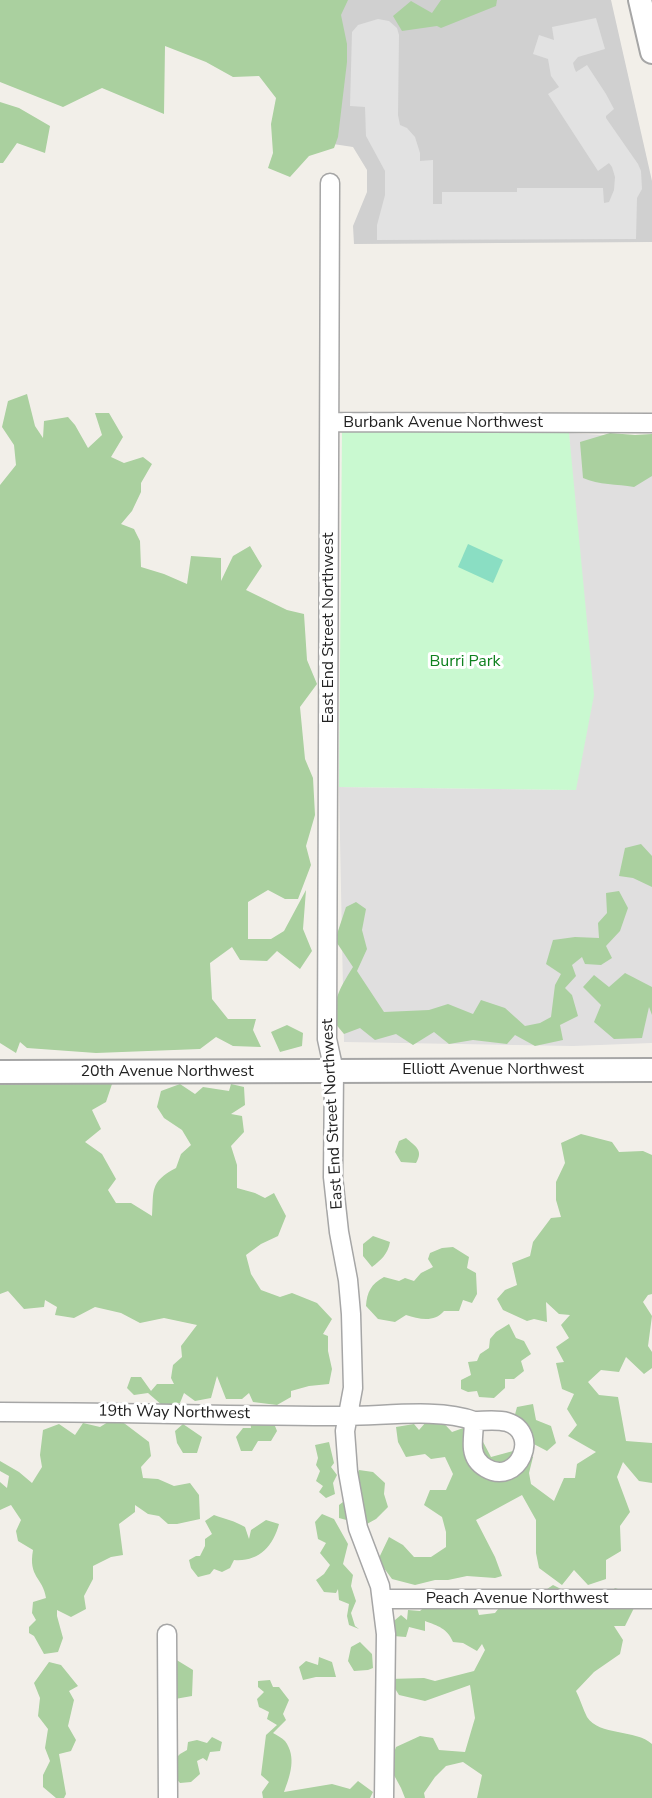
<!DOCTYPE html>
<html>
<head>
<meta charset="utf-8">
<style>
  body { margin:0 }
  canvas { display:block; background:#f2efe9 }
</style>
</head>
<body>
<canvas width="652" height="1798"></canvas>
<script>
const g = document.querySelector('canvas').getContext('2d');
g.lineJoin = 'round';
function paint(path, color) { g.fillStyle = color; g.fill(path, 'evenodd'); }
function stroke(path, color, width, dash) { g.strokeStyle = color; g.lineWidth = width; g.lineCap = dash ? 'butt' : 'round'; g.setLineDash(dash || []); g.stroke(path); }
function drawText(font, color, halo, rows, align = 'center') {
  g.font = font + ' "Nunito Sans",sans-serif'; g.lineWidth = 6; g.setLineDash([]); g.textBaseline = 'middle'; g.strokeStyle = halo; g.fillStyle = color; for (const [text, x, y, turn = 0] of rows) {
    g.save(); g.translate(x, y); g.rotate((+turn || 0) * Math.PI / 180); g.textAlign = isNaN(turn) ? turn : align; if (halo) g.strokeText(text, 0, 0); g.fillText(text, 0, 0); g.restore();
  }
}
paint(new Path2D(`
  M569 433 652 438V1043L573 1046 344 1042 339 787 576 790 573 529Z`), '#e0dfdf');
paint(new Path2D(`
  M325 0H611L652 181V242L354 244 353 226 367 192V170L353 147 320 142Z`), '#d0d0d0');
paint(new Path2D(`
  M0 0H348L341 15 347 44V62L338 137 334 148 309 156 290 177 268 168 273 153 271 124 276 98 259 76 233 77 206 62 165 46 164 114 102 88 63 107 0 82Z
  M441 0H497L496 6 441 28 437 26 402 31 393 16 411 1 432 13Z
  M0 102 19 108 50 126 45 153 17 143 3 163H0Z
  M27 394 35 426 43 438 44 421 68 417 75 425 88 448 102 435 95 413H109L123 437 111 457 124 463 143 457 152 464 141 483V492L132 511 121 524 134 529 140 541 141 567 164 574 187 584 191 556 221 558V581L233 556 250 546 262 566 246 590 287 610 304 614 307 660 317 684 300 707 305 759 313 778 315 815 306 846 311 865 298 899H285L268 890 248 902V939H271L284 931 306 890 303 929 312 951 300 969 277 951 267 961 240 960 232 947 210 963 212 999 228 1019H256L253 1030 261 1047 233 1046 216 1037 200 1049 96 1053 27 1048 20 1042 16 1053 0 1043V485L16 465 14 445 2 427 8 401Z
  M610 433 635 435 652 434V476L634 487C617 484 599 485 583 478L580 442Z
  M641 844 652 856V887L633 878 619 876 625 848Z
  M619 891 628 908 620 931 606 946 612 958 601 965 585 964 582 957 572 965 576 976 565 988 572 995 578 1016 560 1025 563 1040 535 1046 515 1035 507 1044 473 1040 449 1044 434 1032 413 1045 396 1034 375 1040 360 1028 344 1034 334 1022C334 997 340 988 353 967L335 940 346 907 356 902 366 909 362 930 367 949 357 971 384 1012 429 1010 448 1004 473 1014 481 1000 505 1008 525 1026 540 1023 551 1017 555 985 561 974 546 964 553 940 575 937 599 938 598 923 607 913 606 893Z
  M625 973 652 987V1015L649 1007 642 1038 614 1039 594 1022 601 1005 583 987 594 975 609 987Z
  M287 1025 303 1033 302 1046 280 1052 271 1032Z
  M91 1065 112 1084 106 1102 92 1110 101 1129 85 1142 102 1154 116 1179 108 1190 116 1203H131L152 1216C154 1191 149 1182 176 1168L181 1154 191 1145 182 1130 164 1118 157 1107 161 1091 180 1084 195 1094 203 1087 229 1091 231 1084 244 1087 245 1105 231 1114 242 1116 244 1132 231 1146 237 1165V1188L255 1193 265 1198 274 1193 286 1216 278 1236 261 1244 246 1255 251 1274 261 1290 280 1297 292 1293 317 1303 332 1319 323 1334 328 1336V1351L332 1369 329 1384 309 1386 291 1391V1397L277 1405 253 1402 249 1393 242 1399H226L217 1376 211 1398 195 1401 184 1393 180 1403 163 1406 148 1393 134 1395 127 1388 131 1377H141L151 1391 157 1384H174L171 1378 173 1365 182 1357 181 1346 197 1325 164 1318 140 1323 121 1313 95 1307 74 1318 55 1315 57 1307 45 1300 44 1307 24 1309 8 1291 0 1294V1080Z
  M581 1134 612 1142 619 1152 643 1151 652 1155V1294L648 1295 643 1302 652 1316 648 1346 652 1352V1368L644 1374 626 1357 619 1372 601 1370 588 1382 599 1395 618 1397 626 1441 652 1443V1483L639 1481 623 1462 617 1477 630 1512 620 1526 621 1551 606 1560V1579L588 1585 574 1570 562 1585 539 1568 536 1553V1520L522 1495 476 1520 495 1557 502 1576 495 1578 467 1576 448 1580H435L415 1585 392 1579 378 1560 389 1537 403 1545 414 1557H431L446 1547V1532L442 1517 424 1505 430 1490H446L453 1474 445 1457 431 1459 425 1454 406 1457 398 1442 396 1427 414 1424 419 1430 434 1413 452 1432 469 1426 481 1438 491 1457 513 1451 533 1457 529 1473 531 1484 554 1501 564 1478H575L577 1464 596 1452 568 1436 577 1425 567 1409 574 1394 562 1389 556 1363 564 1362 556 1347 569 1338 561 1325 570 1315 559 1314 546 1302 547 1322 534 1319 527 1321 503 1310 497 1299 505 1290 517 1285 512 1263 530 1256 533 1242 551 1218 561 1217 556 1200V1182L565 1163 561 1143Z
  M406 1138C415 1146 424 1150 416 1163L401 1162 395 1152 399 1141Z
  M373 1236 390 1242C388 1254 381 1260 372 1267L363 1256V1244Z
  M453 1247 469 1257 467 1268 476 1273 477 1294 472 1303 463 1300 459 1311H444C434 1323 419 1319 406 1315L395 1322 378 1319 366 1306C367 1292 371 1284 384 1277L399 1281 405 1278 414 1281 421 1273 433 1267 428 1259 430 1253 442 1248Z
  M509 1324 516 1338 524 1341 531 1354 521 1361 524 1371 514 1379H505V1388L494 1398 479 1397 477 1391 468 1392 461 1389V1380L471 1375 468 1362 477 1361 480 1354 489 1348 490 1339 496 1332Z
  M533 1404 536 1420 551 1426 556 1443 547 1451 530 1442 513 1422 517 1407Z
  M116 1417 149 1442 151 1456 141 1467 143 1478 158 1479 174 1486 190 1483 199 1495 200 1519 177 1524H168L159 1516 148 1514 135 1505V1512L119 1524 123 1555 111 1557 93 1566V1579L84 1596 86 1609 71 1617 57 1610V1616L63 1638 58 1652 44 1654 34 1636 29 1633V1627L36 1620 32 1613 33 1602 46 1598C43 1577 28 1578 33 1550L18 1541 16 1531 21 1520 11 1505 0 1510V1482L7 1488 9 1476 0 1471V1461L19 1472 32 1483 42 1467 40 1455 43 1430 59 1424 75 1435 83 1423 100 1427Z
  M250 1419 273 1421 277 1431 271 1441H258L252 1451H241L236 1437 243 1428H251Z
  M183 1424 202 1437 197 1453H183L177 1443 175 1431Z
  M329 1442 334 1463 331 1467 337 1475 333 1483 335 1494 326 1498 319 1492 323 1486 316 1481 320 1471 316 1465 318 1458 315 1445Z
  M359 1470 373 1472 385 1483 384 1494 388 1507 376 1519 365 1525 339 1518V1505L347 1499Z
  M322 1514 334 1519 348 1544 343 1564 353 1575 351 1586 356 1601 351 1613 355 1626 359 1629 349 1625 347 1616 349 1604 339 1600 338 1589 336 1593 324 1592 316 1580 324 1574 330 1565 320 1553 326 1543 318 1539 315 1522Z
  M214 1515C225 1519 235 1521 245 1527L249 1539 251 1530 266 1520 279 1524C273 1547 258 1562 234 1560L230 1568 222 1572 214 1569 210 1574 198 1577 191 1568 189 1560 196 1556H200L205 1546V1539L212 1534 205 1521Z
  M553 1585 571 1594 600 1603 615 1588 633 1594 634 1608 625 1626H614L623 1640 620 1654 594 1672 576 1691C580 1699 583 1709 587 1717 599 1736 636 1729 652 1744V1798H477L482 1775 463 1762 446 1766 435 1777 424 1793 425 1798H405L401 1788 389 1766 396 1747 420 1736 433 1738 439 1750 465 1752 475 1718 470 1685 425 1701 399 1695 389 1679 424 1678 435 1681 474 1671 485 1650 482 1644 477 1651 463 1643 453 1642C447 1628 438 1626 425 1621V1631L409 1627 406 1637 393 1636 389 1625 401 1615 407 1620 408 1610 420 1611 429 1602 477 1608 479 1615 495 1613 510 1594 525 1604Z
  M360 1642 372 1654 373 1668 368 1670 354 1671 348 1661 351 1647Z
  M319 1657 332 1662 336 1677H316L303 1680 299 1667 306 1661 318 1665Z
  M175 1659 193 1670 192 1696 175 1699 158 1692 157 1672Z
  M49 1662 61 1665 78 1686 69 1691 74 1700 68 1726 76 1740 71 1751 59 1754 66 1794 64 1798H56L43 1787V1775L50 1761 45 1748 48 1729 38 1716 40 1698 34 1683Z
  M270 1680 273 1687H279L289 1700 283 1714 286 1720 273 1733C277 1735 282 1738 285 1741 297 1757 290 1776 284 1792L332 1784 350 1789 358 1781 373 1792 370 1798H263L262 1792 269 1782 261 1775 266 1735 277 1725 267 1719 269 1712 259 1707 257 1699 264 1692 258 1687V1681Z
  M212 1737 222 1742 220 1751 210 1752 207 1761 203 1758 197 1761 200 1774 191 1782 180 1783 171 1773V1763L180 1754 187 1750 188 1742 197 1740 207 1743Z`), '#aad09f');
paint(new Path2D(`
  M342 428 569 433 594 695 576 790 339 787Z`), '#c9f9d0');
paint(new Path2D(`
  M468 544 503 560 493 583 458 567Z`), '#8adec3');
paint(new Path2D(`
  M596 18 605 49 578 57 573 63 574 67 576 72 587 65 606 94 614 109 606 116V118L638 164 641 171 642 189 637 198 636 239 377 240V225L385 195V171L366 136 365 107 350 106 352 32 358 25 378 19 389 21 397 28 399 35 398 115 400 125 407 128 415 137 420 153V161L433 160V204H442V192H517V188H603L604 203 609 202 614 190 615 177 612 167 609 163 598 171 548 94 559 87 551 76 548 59 533 54 539 35 554 40 552 27Z`), '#e2e2e2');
const minor = new Path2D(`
  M330 183 327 1039 334 1071 333 1177 339 1232 348 1280 351 1314 353 1388 345 1431 348 1472 358 1528 380 1586 386 1634 384 1798
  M330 422 652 423
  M0 1412C116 1412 231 1416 347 1416 384 1416 440 1408 474 1421
  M474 1421C484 1421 497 1419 507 1422 542 1433 518 1487 486 1468 479 1464 474 1457 473 1449 472 1440 474 1430 474 1421Z
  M382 1599H652
  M167 1634 168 1798`);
const tertiary = new Path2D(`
  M640 0 652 52
  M0 1072 652 1070`);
stroke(minor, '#a6a6a6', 21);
stroke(tertiary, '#a6a6a6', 26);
stroke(minor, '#fff', 18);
stroke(tertiary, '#fff', 22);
drawText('16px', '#222', '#fff', [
  ["Burbank Avenue Northwest",443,423],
  ["East End Street Northwest",329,628,-90],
  ["Elliott Avenue Northwest",493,1070],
  ["20th Avenue Northwest",167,1072],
  ["East End Street Northwest",333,1114,-93],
  ["19th Way Northwest",174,1413,1],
  ["Peach Avenue Northwest",517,1599]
]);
drawText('16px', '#0f811f', '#fff', [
  ["Burri Park",465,662]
]);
</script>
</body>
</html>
